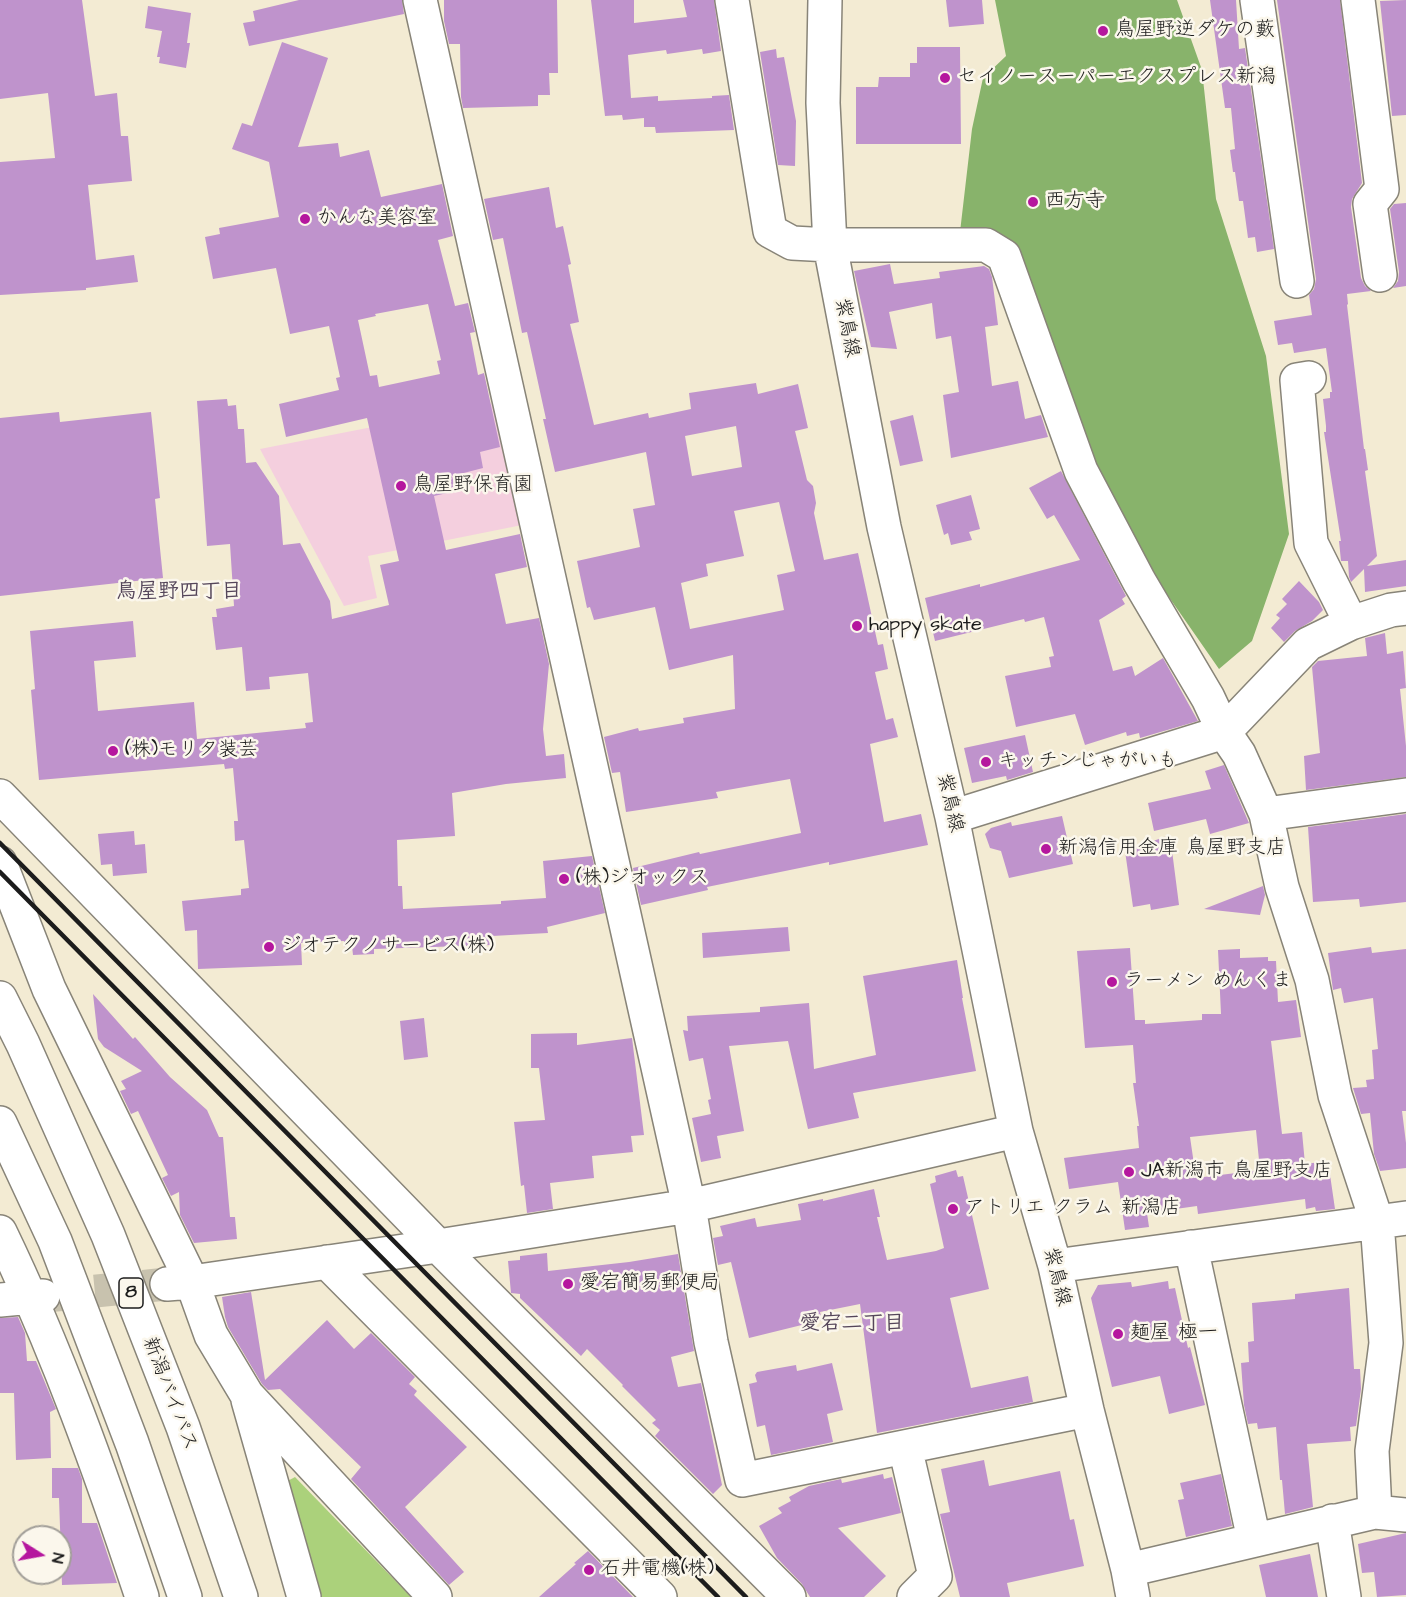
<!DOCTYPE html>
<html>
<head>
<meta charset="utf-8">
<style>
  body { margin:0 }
  #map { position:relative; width:1406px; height:1597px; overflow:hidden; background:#f3ebd3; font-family:"Architects Daughter",sans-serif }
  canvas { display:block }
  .north { position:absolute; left:12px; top:1525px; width:60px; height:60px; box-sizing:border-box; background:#fbf7ec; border:2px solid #a29f99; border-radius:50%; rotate:101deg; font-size:16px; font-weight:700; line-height:24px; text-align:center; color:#1c1c1c }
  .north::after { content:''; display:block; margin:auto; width:21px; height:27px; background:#b5179e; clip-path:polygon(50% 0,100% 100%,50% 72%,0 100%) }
</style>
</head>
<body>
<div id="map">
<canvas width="1406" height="1597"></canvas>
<div class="north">N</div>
</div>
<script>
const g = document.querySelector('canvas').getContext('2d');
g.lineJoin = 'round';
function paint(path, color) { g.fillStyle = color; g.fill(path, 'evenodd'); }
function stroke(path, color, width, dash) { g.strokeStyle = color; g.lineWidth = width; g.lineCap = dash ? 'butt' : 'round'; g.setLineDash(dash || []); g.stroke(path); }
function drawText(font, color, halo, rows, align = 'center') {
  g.font = font + ' "Architects Daughter","Klee One",sans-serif'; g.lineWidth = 5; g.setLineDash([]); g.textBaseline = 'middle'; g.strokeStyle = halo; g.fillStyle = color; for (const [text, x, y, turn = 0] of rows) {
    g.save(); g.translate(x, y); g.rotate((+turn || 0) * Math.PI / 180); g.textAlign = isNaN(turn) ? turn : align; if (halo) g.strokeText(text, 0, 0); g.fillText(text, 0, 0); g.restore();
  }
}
paint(new Path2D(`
  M500 402 532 523 368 556 377 598 344 606 260 449Z`), '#f4cfde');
paint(new Path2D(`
  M295 1477 411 1597H311L284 1483Z`), '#abd17b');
paint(new Path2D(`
  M995 0H1177L1202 70 1216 199 1266 356 1289 534 1252 641 1219 669 1132 544 1074 422 1019 251 960 232 972 129 983 78 1006 56Z`), '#88b36b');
paint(new Path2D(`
  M0 0H82L95 96 117 93 121 136H128L132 181 88 185 96 260 134 255 138 282 86 288V290L0 295V162L55 158 48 93 0 99Z
  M299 0H402L404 14 249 46 243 23 255 21 253 11Z
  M444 0H557L558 73H549L550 95H538V106L463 108 461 97 460 44H449L444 21Z
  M591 0H634V23L687 17 683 0H714L721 51 703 54 702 49 667 54 666 50 628 55 631 98 658 96V101L712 98V96L729 95 734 130 656 133 655 127H644V118L623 120 622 115 605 116Z
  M946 0H982L984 24 949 27Z
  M1210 0H1236L1239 49 1245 48 1274 249 1257 252 1255 237 1248 238 1243 201H1239L1235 172H1233L1230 150 1235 149 1231 108H1225Z
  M1277 0H1340L1362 183 1352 199 1351 207 1361 278 1365 286 1371 291 1347 294 1348 304 1347 305 1364 449H1365L1368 470 1365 471 1377 556 1367 566 1406 560V586L1365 592 1364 569 1351 582 1349 577 1348 561H1341L1339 541H1341L1324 432H1326V426L1323 399 1330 398V392H1332L1326 348 1294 353 1292 343 1278 345 1274 321 1312 315 1309 295 1314 289 1316 279Z
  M1406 0V115L1392 116 1380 1Z
  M148 6 191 13 187 43H190L186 68 159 63 160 57H157L162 31 145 28Z
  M282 42 328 58 298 147 338 143 340 157 369 150 381 197 442 184 453 236 438 240 455 306 468 303 475 332 470 333 478 375 484 373 500 447 480 452 483 468 452 476 456 491 434 496 446 550 520 534 527 567 495 574 506 624 539 618 549 664 543 729 546 756 564 754 566 778 506 784 452 793 455 836 397 840 398 886H402L403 909 501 904V901L546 898 543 861 592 856 605 913 547 927 548 933 492 936V945L374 949V954L353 955 352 946 344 947V941L301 943 302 965 198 969 197 930 185 931 182 901 241 895V889L249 888 244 840 235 841 234 821H238L233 768 225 769 224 764 39 780 31 690 35 689 30 631 133 621 136 657 94 661 98 711 194 702 197 739 306 728 305 723 313 722 308 673 269 677 270 689 246 691 242 647 216 650 212 617H217L216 609 234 606 230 544 207 546 197 401 227 399 228 406 236 405 238 429H244L246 463 256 462 279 496 283 545 300 543 330 601 332 619 389 605 380 565 399 561 367 418 286 437 279 404 339 390 336 378 340 377 329 326 290 334 276 268 213 279 205 237 220 234 219 228 279 217 269 162 232 149 242 123 252 126ZM428 304 441 360 437 361 440 374 379 387 377 375 370 376 358 320 376 316 375 314Z
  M917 47H960L961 144H856V87H878L879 77H910V63H917Z
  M776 49 777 58 784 57 796 121 795 166 778 165 760 52Z
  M549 187 556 228 563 226 571 264 568 265 579 322 570 324 594 425 648 413 649 418 691 409 689 393 756 383 758 394 798 384 808 428 795 431 807 480 813 486 816 503 814 513 824 560 858 553 878 645 883 644 888 669 875 672 886 720 893 718 898 737 870 744 884 822 921 814 928 845 829 865V862L707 887 708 890 641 905 633 868 699 852 700 854 801 833 790 779 716 792 718 798 626 812 620 772 612 773 604 737 638 728 639 731 684 723 683 718 735 709 733 655 669 670 655 607 594 620 590 607 587 608 577 561 640 547 633 509 655 505 646 452 555 472 543 419H546L527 332 522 333 503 238 493 240 484 199ZM736 426 742 467 692 476 685 436ZM779 502 795 571 777 575 784 610 690 629 681 583 708 576 706 564 744 556 734 511Z
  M1406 203V286L1393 288 1398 281 1399 272 1390 209 1394 204Z
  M890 264 894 284 940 278 939 272 984 266 989 269 992 277 998 325 985 327 992 386 1018 381 1025 419 1041 415 1048 437 951 458 943 395 959 392 951 336 936 339 932 303 889 312 897 349 871 347 854 271Z
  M59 412 60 422 151 412 160 498 155 499 163 578 0 596V418Z
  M913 415 923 461 900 466 890 421Z
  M1061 471 1126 596 1122 599 1125 604 1099 620 1113 671 1132 666 1135 676 1163 658 1198 721 1140 738 1139 733 1127 736 1126 732 1085 745 1075 714 1016 727 1005 676 1051 667 1049 657 1054 656 1044 617 1025 622 1024 619 935 641 925 598 980 584V587L1080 560 1054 515 1047 519 1029 488Z
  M971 495 980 529 969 532 972 540 951 545 948 533 944 535 936 505Z
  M1299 581 1319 602 1323 610 1312 621 1295 631 1284 642 1271 628 1280 618 1276 615 1287 604 1282 599Z
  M1385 633 1387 654 1403 651 1406 688 1400 689 1406 746V777L1306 790 1304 756 1320 753 1312 667 1318 661 1367 656 1365 638Z
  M1025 735 1033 772 1007 780 1006 776 972 783 964 748Z
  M1224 765 1249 823 1210 834 1206 819 1154 831 1148 803 1211 789 1205 771Z
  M1406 814V902L1360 907 1359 899 1313 902 1308 827Z
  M1062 816 1073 864 1009 878 1001 851 990 848 985 834 991 828 1011 822 1012 826Z
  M134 831 135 845 145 844 147 873 113 876 112 864 101 865 98 834Z
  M1170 835 1179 905 1151 910 1150 904 1133 907 1125 851Z
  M1263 886 1265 895 1260 915 1204 909Z
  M788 927 790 951 703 958 702 933Z
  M1371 947 1372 953 1406 949V1111H1402L1406 1143V1168L1380 1171 1374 1154 1370 1113 1361 1114 1353 1088 1367 1087 1366 1080 1374 1079 1372 1050 1378 1049 1373 998 1344 1003 1341 988 1333 990 1328 953Z
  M1130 948 1135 1020H1145V1024L1202 1020V1014H1221L1218 950 1240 949V958L1268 957V961H1276L1278 1002 1296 1000 1301 1037 1271 1041 1282 1134 1302 1132 1305 1164 1328 1161 1335 1209 1316 1211 1315 1207 1306 1209 1305 1199 1198 1214 1197 1206 1147 1213 1149 1227 1125 1230 1118 1182 1069 1189 1064 1158 1139 1148 1137 1126H1139L1133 1083H1136L1133 1045 1085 1048 1077 951ZM1256 1130 1260 1170 1196 1178 1190 1137Z
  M957 960 963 998H962L976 1071 853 1093 859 1118 808 1129 788 1041 729 1046 744 1131 717 1136 721 1158 701 1162 692 1118 711 1114 708 1100 711 1099 703 1058 689 1061 683 1030 688 1031 687 1016 760 1012V1007L809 1003 814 1069 876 1055 863 976Z
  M93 994 133 1039 135 1037 170 1077 207 1110 219 1137H223L230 1217H235L237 1239 194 1243 180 1215 179 1192 171 1196 162 1178 168 1175 138 1111 131 1114 120 1091 126 1089 121 1081 142 1071 104 1047 98 1039Z
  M424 1018 428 1057 404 1060 400 1021Z
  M577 1033V1045L632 1038 644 1135 631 1136 633 1152 592 1156 594 1178 550 1183 553 1209 527 1213 524 1185 521 1186 514 1122 545 1120 539 1068H531V1034Z
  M956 1170 958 1177 963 1176 989 1289 950 1298 971 1388 1028 1376 1033 1402 877 1433 860 1304 820 1312 822 1320 749 1338 731 1262 718 1265 713 1238 723 1236 720 1226 755 1218 757 1227 801 1220 798 1204 823 1199V1201L874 1189 880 1217H877L887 1260 936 1251 944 1248 930 1184 936 1182 935 1176Z
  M547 1253 548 1271 629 1262 678 1254 694 1351 671 1357 678 1387 701 1383 722 1485 713 1494 655 1436 660 1430 652 1423 656 1420 622 1386 623 1385 587 1349 581 1356 520 1298V1294L511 1293 508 1261 520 1260V1256Z
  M1168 1281 1169 1289 1175 1288 1188 1348 1190 1347 1205 1405 1169 1414 1160 1376 1112 1387 1091 1298 1098 1285 1131 1282 1132 1287Z
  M1349 1288 1354 1369H1360L1361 1389 1356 1426 1350 1427 1351 1441 1307 1444 1313 1507 1285 1514 1282 1480H1280L1276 1427 1258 1429 1257 1423 1248 1424 1244 1405 1241 1363 1249 1362 1248 1342 1254 1341 1252 1303 1295 1299V1294Z
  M251 1292 265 1380 327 1320 354 1349 371 1333 415 1377 409 1384 417 1391 414 1395 467 1447 405 1507 464 1572 449 1585 351 1479 361 1467 280 1389 268 1390 262 1384 228 1327 225 1317 222 1297Z
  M18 1317 25 1333 27 1361H36L56 1409 50 1412 51 1458 16 1460 14 1393H0V1318Z
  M832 1363 843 1410 827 1414 833 1442 771 1455 765 1425 757 1427 749 1384 757 1382 755 1375 757 1372 796 1365 797 1371Z
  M984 1460 989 1486 1060 1471 1070 1520 1074 1519 1084 1566 1007 1583 1010 1597H960L940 1514 950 1512 941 1469Z
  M52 1468H78L82 1479V1523H97L117 1583 62 1585 59 1498H52Z
  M883 1474 884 1479 892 1477 901 1513 838 1528 886 1576 864 1597H810L802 1584 777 1558 759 1526 782 1513 778 1508 791 1501 789 1497 809 1486 841 1479 842 1483Z
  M1221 1474 1232 1526 1186 1537 1178 1500 1184 1499 1180 1483Z
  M1406 1533V1595L1377 1597 1374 1572 1362 1573 1358 1544Z
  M588 1551 633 1597H539L576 1564 574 1563Z
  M1310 1554 1318 1597H1266L1259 1565Z`), '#bf93cc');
stroke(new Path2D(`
  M46 1296 167 1284`), '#c8c2ae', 33, [33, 16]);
const minor = new Path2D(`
  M420 0 689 1206 711 1342 742 1480 1087 1410
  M732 0 770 231 792 243 830 245H986L1004 256 1081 471 1139 581 1208 698 1224 732 1239 754 1266 814 1282 887 1312 980 1335 1095 1377 1222 1386 1343 1372 1451 1375 1512
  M825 0 823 103 830 245 884 527 952 817 1016 1131 1055 1266 1087 1410 1128 1570 1133 1597
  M1257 0 1297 281
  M1358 0 1382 189 1370 204 1380 275
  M1309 378 1297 380 1311 543 1351 623
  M0 796 438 1246 789 1597
  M1266 814 1406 795
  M952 817 1224 732 1308 644 1351 623 1391 610 1406 608
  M0 863 49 989 192 1282 211 1335 247 1395 435 1597
  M0 1232C57 1350 101 1473 142 1597
  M1191 1247 1254 1540
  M327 1262 660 1597
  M1055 1266 1406 1218
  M167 1284 192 1282 438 1246 689 1206 1016 1131
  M0 1300 43 1296
  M248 1400 304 1597
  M905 1447 935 1576 914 1597
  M1332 1521 1344 1597
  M1128 1570 1375 1512 1406 1515`);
const highway = new Path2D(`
  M0 998 23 1044 108 1235 183 1427 241 1597
  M0 1123 55 1241 132 1443 185 1597`);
stroke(minor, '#888478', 36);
stroke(highway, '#888478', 36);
stroke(minor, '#fff', 33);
stroke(highway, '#fff', 33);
stroke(new Path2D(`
  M0 843 746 1597
  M0 872 718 1597`), '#1c1c1c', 4.5);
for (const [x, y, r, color] of [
  [1103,31,6,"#b5179e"],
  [945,78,6,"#b5179e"],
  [1033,202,6,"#b5179e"],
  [305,219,6,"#b5179e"],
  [401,486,6,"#b5179e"],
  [857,626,6,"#b5179e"],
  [113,751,6,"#b5179e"],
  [986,762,6,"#b5179e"],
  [1046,849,6,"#b5179e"],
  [564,879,6,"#b5179e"],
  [269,947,6,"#b5179e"],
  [1112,982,6,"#b5179e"],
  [1129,1172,6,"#b5179e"],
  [953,1209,6,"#b5179e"],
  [568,1284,6,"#b5179e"],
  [1118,1334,6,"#b5179e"],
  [589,1570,6,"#b5179e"]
]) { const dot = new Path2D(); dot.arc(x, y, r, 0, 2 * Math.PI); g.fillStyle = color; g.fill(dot); stroke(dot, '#fbf7ec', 2); }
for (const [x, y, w] of [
  [131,1293,24]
]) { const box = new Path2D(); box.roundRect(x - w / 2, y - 15, w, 30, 4.5); g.fillStyle = '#fbf7ec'; g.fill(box); stroke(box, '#1c1c1c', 1.5); }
drawText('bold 18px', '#1c1c1c', null, [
  ["8",131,1293]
]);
drawText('20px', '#1c1c1c', '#fbf7ec', [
  ["鳥屋野逆ダケの藪",1115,31],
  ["セイノースーパーエクスプレス新潟",957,78],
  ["西方寺",1045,202],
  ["かんな美容室",317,219],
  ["鳥屋野保育園",413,486],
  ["happy skate",869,626],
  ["(株)モリタ装芸",125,751],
  ["キッチンじゃがいも",998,762],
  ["新潟信用金庫 鳥屋野支店",1058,849],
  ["(株)ジオックス",576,879],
  ["ジオテクノサービス(株)",281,947],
  ["ラーメン めんくま",1124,982],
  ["JA新潟市 鳥屋野支店",1141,1172],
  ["アトリエ クラム 新潟店",965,1209],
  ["愛宕簡易郵便局",580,1284],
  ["麺屋 極一",1130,1334],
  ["石井電機(株)",601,1570]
], 'left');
drawText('20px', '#1c1c1c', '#fbf7ec', [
  ["紫鳥線",846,328,79],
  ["紫鳥線",949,803,77],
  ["紫鳥線",1056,1277,76],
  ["新潟バイパス",169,1394,69]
]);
drawText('bold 21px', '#55465a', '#fbf7ec', [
  ["鳥屋野四丁目",179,593],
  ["愛宕二丁目",852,1325]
]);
</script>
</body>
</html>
